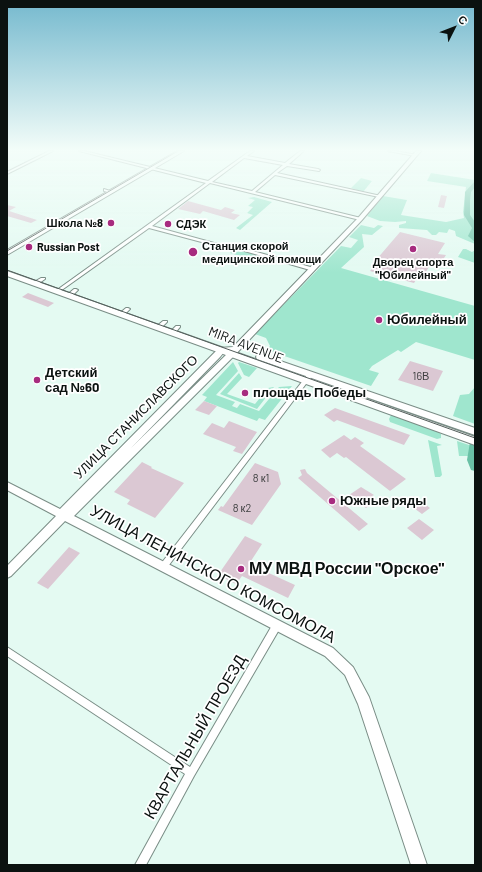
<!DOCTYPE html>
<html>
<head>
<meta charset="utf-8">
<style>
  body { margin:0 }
  #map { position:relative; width:482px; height:872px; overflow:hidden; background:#e4faf2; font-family:Barlow,sans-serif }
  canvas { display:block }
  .frame { position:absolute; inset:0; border:8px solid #0b1210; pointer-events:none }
  .north { position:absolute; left:434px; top:8px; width:40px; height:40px; -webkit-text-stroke:3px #fff; paint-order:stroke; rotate:48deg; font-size:11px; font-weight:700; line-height:16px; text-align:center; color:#0b1210 }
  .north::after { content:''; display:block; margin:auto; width:14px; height:18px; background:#0b1210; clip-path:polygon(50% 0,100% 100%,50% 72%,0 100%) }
</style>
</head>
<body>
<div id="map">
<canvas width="482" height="872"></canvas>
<div class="frame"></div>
<div class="north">С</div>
</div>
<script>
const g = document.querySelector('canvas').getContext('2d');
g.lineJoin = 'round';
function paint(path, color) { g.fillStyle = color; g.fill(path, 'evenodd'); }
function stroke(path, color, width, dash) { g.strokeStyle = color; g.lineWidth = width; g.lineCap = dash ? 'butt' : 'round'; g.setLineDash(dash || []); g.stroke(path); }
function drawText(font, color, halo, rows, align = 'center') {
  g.font = font + ' Barlow,sans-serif'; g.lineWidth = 3.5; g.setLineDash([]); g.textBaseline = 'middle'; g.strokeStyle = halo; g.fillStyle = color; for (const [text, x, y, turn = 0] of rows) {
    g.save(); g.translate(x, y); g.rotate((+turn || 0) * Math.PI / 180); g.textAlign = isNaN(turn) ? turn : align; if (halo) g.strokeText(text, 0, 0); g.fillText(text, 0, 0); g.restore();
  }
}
paint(new Path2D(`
  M431 173 475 180V244L456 236 455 231 449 229 447 233 439 232 436 235H432L427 230C417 229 409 229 399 228V225L406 223V221L395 222 380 221 367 216 383 196 407 200 401 215 446 222 464 218 463 212 466 187 427 181Z
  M361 178 372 181 363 192 351 188Z
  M254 197 272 202 240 230 236 228 253 215 247 213 253 207 248 206 255 200 248 198Z
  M361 225 374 228 378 225 383 226 372 235 362 234 364 247 341 268 475 306V335L474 338 475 339V360L416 342 401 352 398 350 372 366 369 370 379 373 371 386 267 350 270 346 266 338 255 334 341 246 351 248 358 240 349 237Z
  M236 248 270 258 264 263 230 253Z
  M463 249H466L472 252 475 250V263L458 257Z
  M233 362 238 371 216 395 235 402 232 406 237 408 240 404 259 411 279 387 292 386 265 420 259 418 257 421 204 401 207 397 202 395Z
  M239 362 257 368 249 377 244 375 238 363Z
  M239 373 242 378 227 394 255 404 268 388 274 387 257 409 220 394Z
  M475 387V424L453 416 460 395 469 394Z
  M391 415 438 432 441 434V438L437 439 390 422 389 419Z
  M428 440 442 445 437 446 442 475 440 477H435Z
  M457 441 475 447V464L469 456H459Z`), '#9fe6ce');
paint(new Path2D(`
  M475 181V187L471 192 470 200V215L475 222V242L468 236 472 228 464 215 465 192Z
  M475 438V471L471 470 467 460 470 442 471 439Z`), '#6ac1a6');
paint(new Path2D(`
  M441 195 447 196 444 208 438 207Z
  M188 201 221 210 225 207 235 210 231 213 240 215 234 220 203 211 200 214 178 209Z
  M7 205 16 207 9 211 37 220 31 223 7 216Z
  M400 232 445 243 438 254 446 255 439 266 431 264 425 273 421 272 414 283 370 271 379 261 376 260Z
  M28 293 54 303 48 307 22 297Z
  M410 361 443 371 433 391 398 380Z
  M204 401 217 406 209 415 195 410Z
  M335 408 410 435 404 445 337 420 334 422 324 415Z
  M229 421 257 432 242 454 233 451 236 447 203 434 212 423 224 428Z
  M344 435 351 440 355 437 364 443 360 446 406 479 390 491 346 457 344 458 337 453 330 458 321 450Z
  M142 462 152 467 151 468 184 483 155 518 127 504 130 500 114 492Z
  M255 463 278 472 281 484 252 525 218 510 221 506 223 507Z
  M305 469 307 473 368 524 359 531 298 478 302 475 300 470Z
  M361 487 374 495 372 496 377 500 366 508 349 495Z
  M414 496 430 508 422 514 407 503Z
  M419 519 434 530 422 540 407 528Z
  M245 536 262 544 249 564 295 585 288 598 242 576 236 584 218 575Z
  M69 547 80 553 48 589 37 583Z`), '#dbc8d3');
const street = new Path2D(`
  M49 151H53L7 174V172Z
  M79 151H84L208 181 250 151H254L247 156 285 163 300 151H304L289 164 318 169 320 170 319 171 287 166 277 173 381 196 379 197 275 175 255 192 361 218V220H360L210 183 152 226 225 246H235L314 268V270H310L234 248H224L149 228 59 292 57 291V290L206 183ZM244 158 283 165 252 191 212 182Z
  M388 151H395L417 155 415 156Z
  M104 189 113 192 111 193 104 191Z
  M41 278H45V279L38 284H34V282Z
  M74 289H76L78 290 72 296H68V294Z
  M126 308H128L130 309 124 315H120V313Z
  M163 321H167V322L161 328H157V326Z
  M176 326H180V327L175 333H171V331Z
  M310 373 313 375 312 376 166 569 163 570 160 569 159 567 160 565 308 374Z
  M277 621 280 622 281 625 280 628 194 776 146 865H135L185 774 7 656V647L190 767 274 622Z`);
const secondary = new Path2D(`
  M416 151H421L362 220 234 356 74 516 333 648 353 667 369 697 427 865H411L358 704 345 675 325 656 65 521 11 576 7 578V566L56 516 7 490V482L60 509 219 348 233 347 358 218ZM224 352H229L131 448 220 357Z`);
const primary = new Path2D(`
  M177 151H184L7 255V250Z
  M7 271 475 437V445L7 276Z
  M260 354 475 428V435L257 359 256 357 257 355Z`);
stroke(street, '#7a8d86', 2);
stroke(secondary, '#7a8d86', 2);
stroke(primary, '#7a8d86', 2);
paint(street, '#fff');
paint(secondary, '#fff');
paint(primary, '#fff');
stroke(new Path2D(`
  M7 251 178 151
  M7 270 475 438`), '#525d5a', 1);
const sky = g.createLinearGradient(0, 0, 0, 273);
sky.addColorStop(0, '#75b9ce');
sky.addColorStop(0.55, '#f3fdf9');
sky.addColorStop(1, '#f3fdf900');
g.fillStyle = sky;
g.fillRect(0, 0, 482, 273);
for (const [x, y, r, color] of [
  [111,223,4,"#a72b7f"],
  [168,224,4,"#a72b7f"],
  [29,247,4,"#a72b7f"],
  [413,249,4,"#a72b7f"],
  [193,252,5,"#a72b7f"],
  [379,320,4,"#a72b7f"],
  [37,380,4,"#a72b7f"],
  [245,393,4,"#a72b7f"],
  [332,501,4,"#a72b7f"],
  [241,569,4,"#a72b7f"]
]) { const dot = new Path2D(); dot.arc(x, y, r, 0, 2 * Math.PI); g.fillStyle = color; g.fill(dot); stroke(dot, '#fff', 1.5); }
drawText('bold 11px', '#0b1210', '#fff', [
  ["Школа №8",103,223,"right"],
  ["СДЭК",176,224],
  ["Станция скорой",202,246],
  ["медицинской помощи",202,259],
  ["Russian Post",37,247],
  ["Дворец спорта",413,262,"center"],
  ["\"Юбилейный\"",413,275,"center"]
], 'left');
drawText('11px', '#3f4041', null, [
  ["16В",421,376],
  ["8 к1",261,478],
  ["8 к2",242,508]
]);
drawText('bold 13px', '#0b1210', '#fff', [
  ["Юбилейный",387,320],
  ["Детский",45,373],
  ["сад №60",45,388],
  ["площадь Победы",253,393],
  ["Южные ряды",340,501]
], 'left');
drawText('13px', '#0b1210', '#fff', [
  ["MIRA AVENUE",246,345,21],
  ["УЛИЦА СТАНИСЛАВСКОГО",136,417,-45]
]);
drawText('bold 16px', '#0b1210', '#fff', [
  ["МУ МВД России \"Орское\"",249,569]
], 'left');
drawText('16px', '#0b1210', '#fff', [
  ["УЛИЦА ЛЕНИНСКОГО КОМСОМОЛА",213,574,28],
  ["КВАРТАЛЬНЫЙ ПРОЕЗД",195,737,-60]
]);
</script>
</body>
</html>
